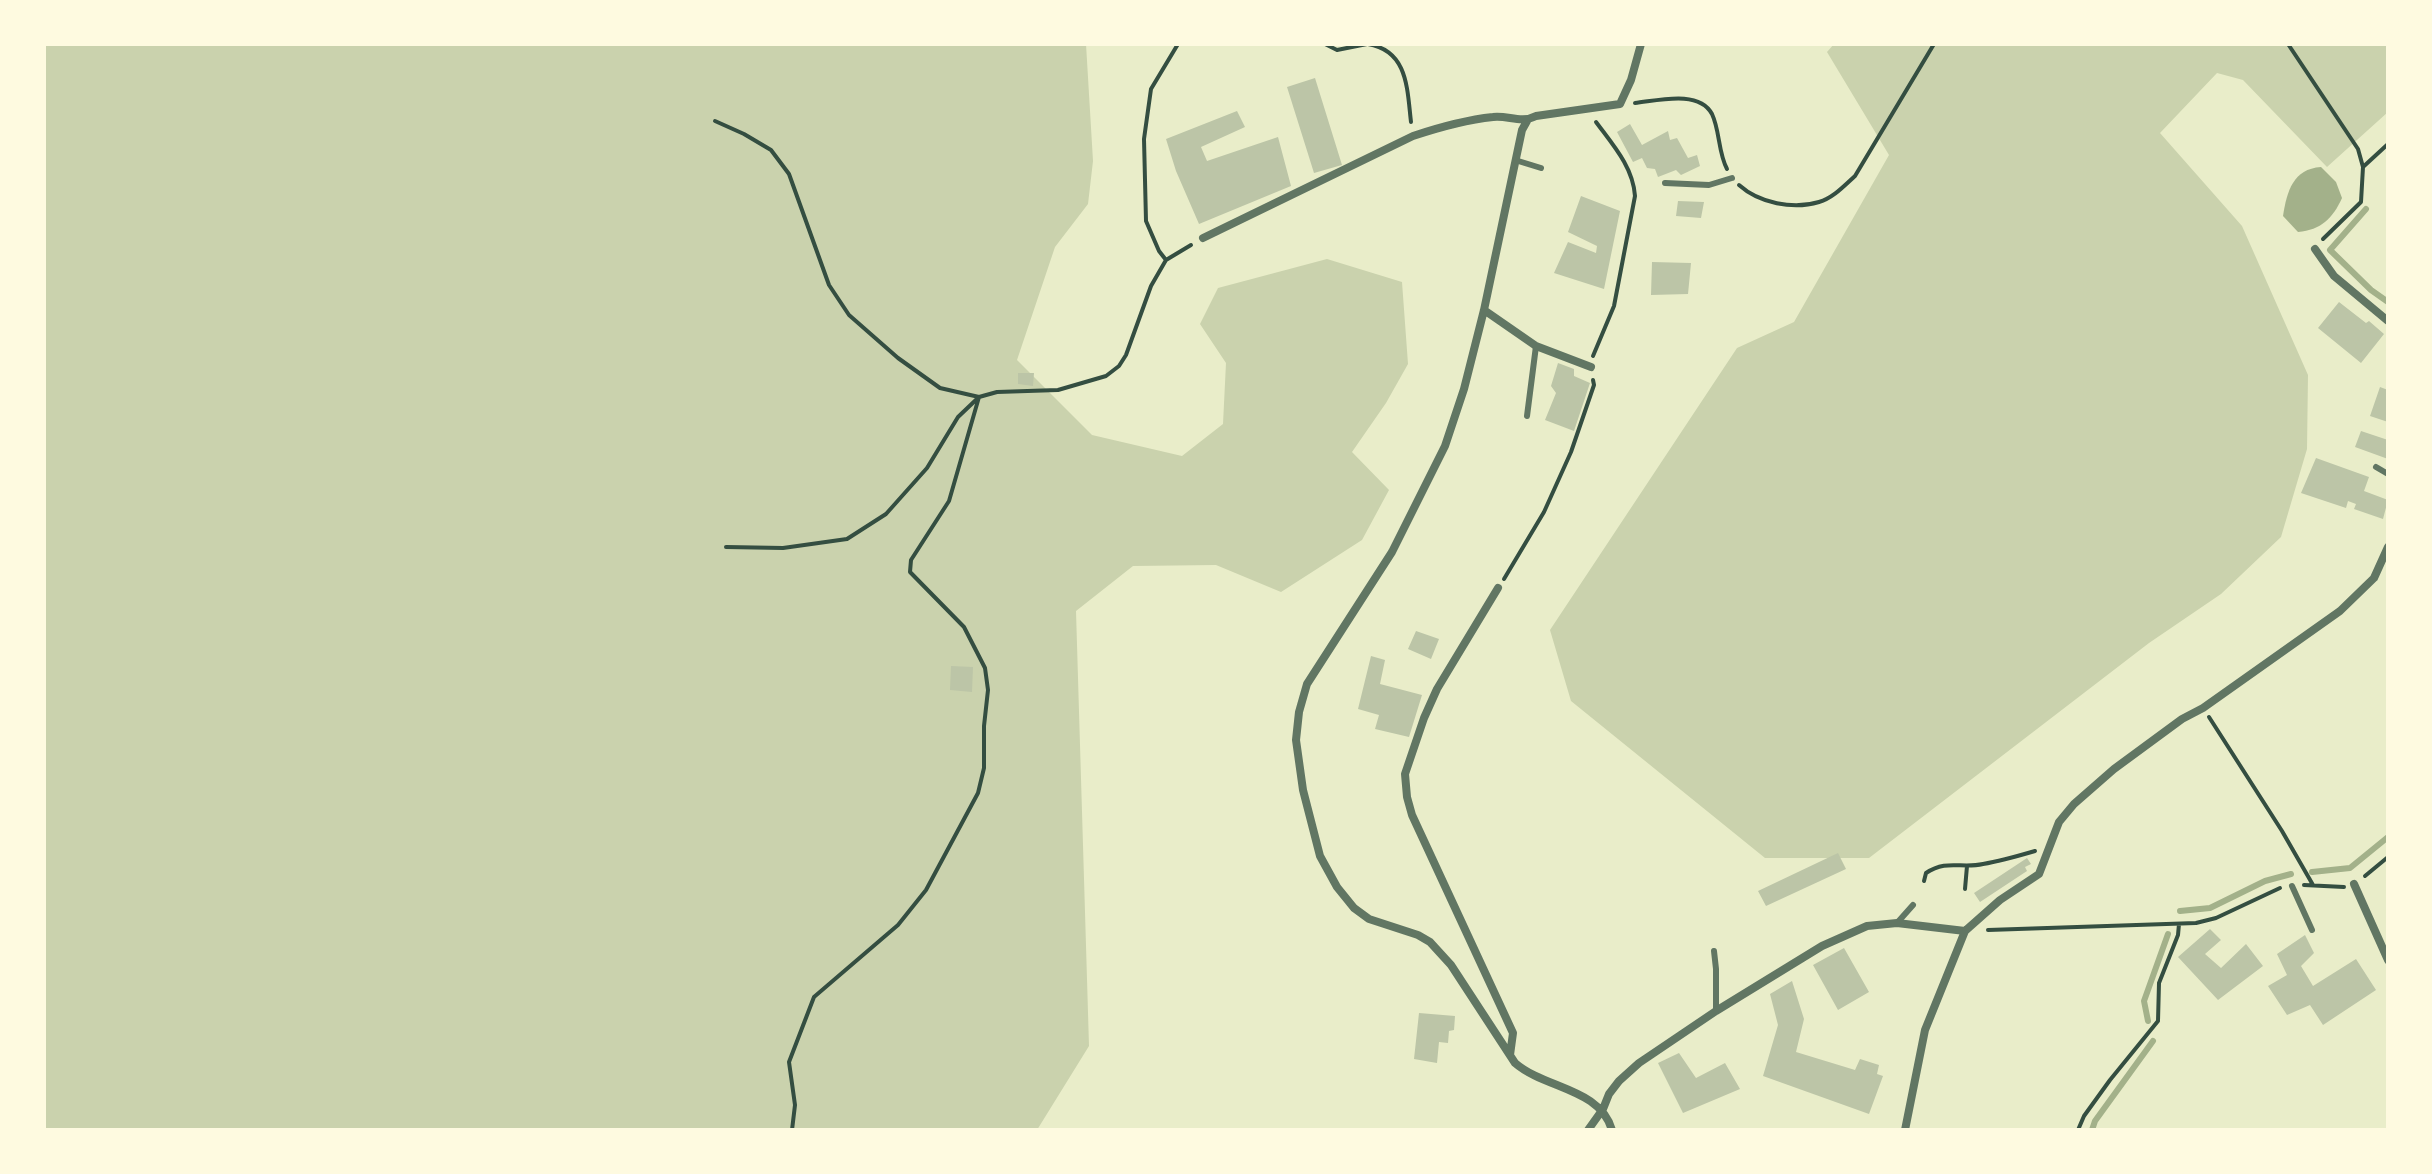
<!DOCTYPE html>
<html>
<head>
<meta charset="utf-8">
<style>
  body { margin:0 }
  #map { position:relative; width:2432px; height:1174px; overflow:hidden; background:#e9edc9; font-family:Spectral,serif }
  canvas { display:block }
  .frame { position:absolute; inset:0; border:46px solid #fefae0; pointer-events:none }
</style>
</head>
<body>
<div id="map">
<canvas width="2432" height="1174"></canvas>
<div class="frame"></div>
</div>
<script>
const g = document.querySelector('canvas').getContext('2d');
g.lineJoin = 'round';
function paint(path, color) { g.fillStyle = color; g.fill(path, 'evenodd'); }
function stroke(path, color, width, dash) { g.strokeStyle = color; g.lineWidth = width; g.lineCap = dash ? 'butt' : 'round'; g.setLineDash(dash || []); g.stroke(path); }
paint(new Path2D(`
  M44 44H1086L1093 161 1088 204 1055 247 1017 360 1092 435 1182 456 1223 424 1226 363 1200 324 1218 288 1327 259 1402 282 1408 364 1386 403 1352 452 1389 490 1362 540 1281 592 1216 565 1133 566 1076 611 1089 1046 1037 1130H44Z
  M1834 44H2388V112L2327 167 2243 80 2217 73 2160 133 2242 226 2308 375 2307 449 2281 537 2221 594 2149 643 1869 858H1765L1571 701 1550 630 1737 348 1794 322 1889 155 1827 52Z`), '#cad2ad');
paint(new Path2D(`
  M2321 167 2336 182 2342 198C2333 218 2321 230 2298 232L2283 216C2287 191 2293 169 2321 167Z`), '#a3b18a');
stroke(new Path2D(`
  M2366 209 2330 250 2371 290 2388 302
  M2312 872 2350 868 2388 837
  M2180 911 2210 908 2265 881 2291 874
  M2148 1021 2144 1001 2168 934
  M2092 1130 2095 1121 2153 1041`), '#a3b18a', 6);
paint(new Path2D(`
  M1315 78 1342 165 1314 173 1287 87Z
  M1237 111 1245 127 1201 147 1207 161 1278 137 1291 186 1199 224 1176 171 1166 139Z
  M1630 124 1642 145 1668 131 1670 140 1677 138 1688 158 1697 155 1700 166 1681 175 1676 170 1658 177 1655 169 1647 168 1642 158 1633 162 1617 132Z
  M1581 196 1620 211 1604 289 1554 273 1568 242 1596 253 1597 246 1568 232Z
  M1678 201 1704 202 1701 218 1676 216Z
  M1652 262 1691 263 1688 294 1651 295Z
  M2339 302 2366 323 2369 321 2384 334 2361 363 2318 328Z
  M1558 363 1574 369V376L1590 383 1574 431 1545 420 1556 393 1551 386Z
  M1018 373H1034L1033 386 1018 384Z
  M2380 387 2388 390V422L2370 416Z
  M2361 431 2388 440V459L2355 447Z
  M2316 458 2369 477 2364 491 2388 500 2383 519 2354 509 2356 504 2348 501 2346 508 2301 493Z
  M1416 631 1439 639 1431 659 1408 649Z
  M1371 656 1385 660 1380 684 1422 695 1409 737 1375 729 1379 715 1358 709Z
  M951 666 973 667 972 692 950 690Z
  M1838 853 1846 869 1766 906 1758 891Z
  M2027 858 2031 864 2025 867 2027 871 1980 902 1974 893Z
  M2210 929 2221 940 2205 954 2221 968 2246 944 2263 966 2218 1000 2178 957Z
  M2305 935 2314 953 2301 966 2313 986 2356 959 2376 990 2323 1025 2310 1005 2287 1015 2268 986 2287 975 2277 954Z
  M1844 948 1869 992 1838 1010 1813 965Z
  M1792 981 1804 1019 1796 1052 1855 1070 1860 1059 1879 1065 1877 1074 1883 1076 1869 1114 1763 1076 1778 1025 1770 994Z
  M1419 1013 1455 1016 1454 1030 1449 1031 1448 1043 1439 1042 1437 1063 1414 1059Z
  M1679 1053 1696 1078 1725 1063 1740 1089 1683 1113 1658 1063Z`), '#bcc5a7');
stroke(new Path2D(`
  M1325 44 1337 50 1367 44
  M1368 44C1408 51 1407 88 1411 122
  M2288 44 2358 149 2363 167
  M1635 103C1656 101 1699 89 1712 114 1720 131 1718 152 1727 169
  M715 121 744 134 771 150 789 174 829 285 849 315 898 358 940 388 979 397
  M1739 185C1759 203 1793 210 1819 202 1833 198 1844 186 1855 176L1934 44
  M2323 239 2361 202 2363 167 2388 144
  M1166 260 1159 251 1146 221 1144 139 1151 89 1178 44
  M1593 356 1614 306 1635 196C1633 167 1613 145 1596 122
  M726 547 783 548 847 539 886 514 927 468 958 417 979 397 997 392 1058 390 1106 376 1119 366 1126 355 1151 286 1166 260 1191 245
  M1504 579 1544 512 1571 452 1594 385 1593 380
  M2209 717 2282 831 2313 885
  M2365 876 2388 857
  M1924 881 1926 873C1947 859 1961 869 1983 864 2001 861 2018 856 2035 851
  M2304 885 2344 887
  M1965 889 1967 866
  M1988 930 2196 923 2216 918 2280 888
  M792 1130 795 1105 789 1062 814 997 898 925 926 890 978 793 984 768V726L988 690 985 668 964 627 910 572 911 560 949 501 979 397
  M2078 1130 2084 1116 2110 1080 2158 1021 2159 983 2178 935 2179 924`), '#344e41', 4);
stroke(new Path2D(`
  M1515 160 1541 168
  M1665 183 1709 185 1732 178
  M1527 416 1536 346
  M2376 467 2388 474
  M2292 886 2312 930
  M1897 923 1913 905
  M1714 951 1716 969V1011`), '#617663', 6);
stroke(new Path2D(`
  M1527 121 1522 130 1484 310 1464 389 1445 446 1392 552 1307 684 1299 712 1296 740 1303 790 1320 856 1337 887 1354 908 1369 919 1418 935 1430 942 1451 965 1515 1063C1545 1089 1600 1088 1612 1130
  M1203 238 1413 136C1440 127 1465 120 1493 117 1508 115 1521 124 1536 116L1620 104 1631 80 1641 44
  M2315 249 2334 276 2388 321
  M1484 310 1536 346 1591 367
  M1498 588 1437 689 1424 718 1405 774 1407 797 1412 815 1513 1033 1510 1055
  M2354 884 2388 960
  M1588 1130 1603 1109 1609 1094 1619 1081 1639 1063 1716 1011 1822 946 1867 926 1897 923 1965 931
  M1905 1130 1925 1030 1965 931 2000 900 2039 874 2059 822 2074 804 2114 769 2182 719 2203 708 2340 611 2374 578 2388 547`), '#617663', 8);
</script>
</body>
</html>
